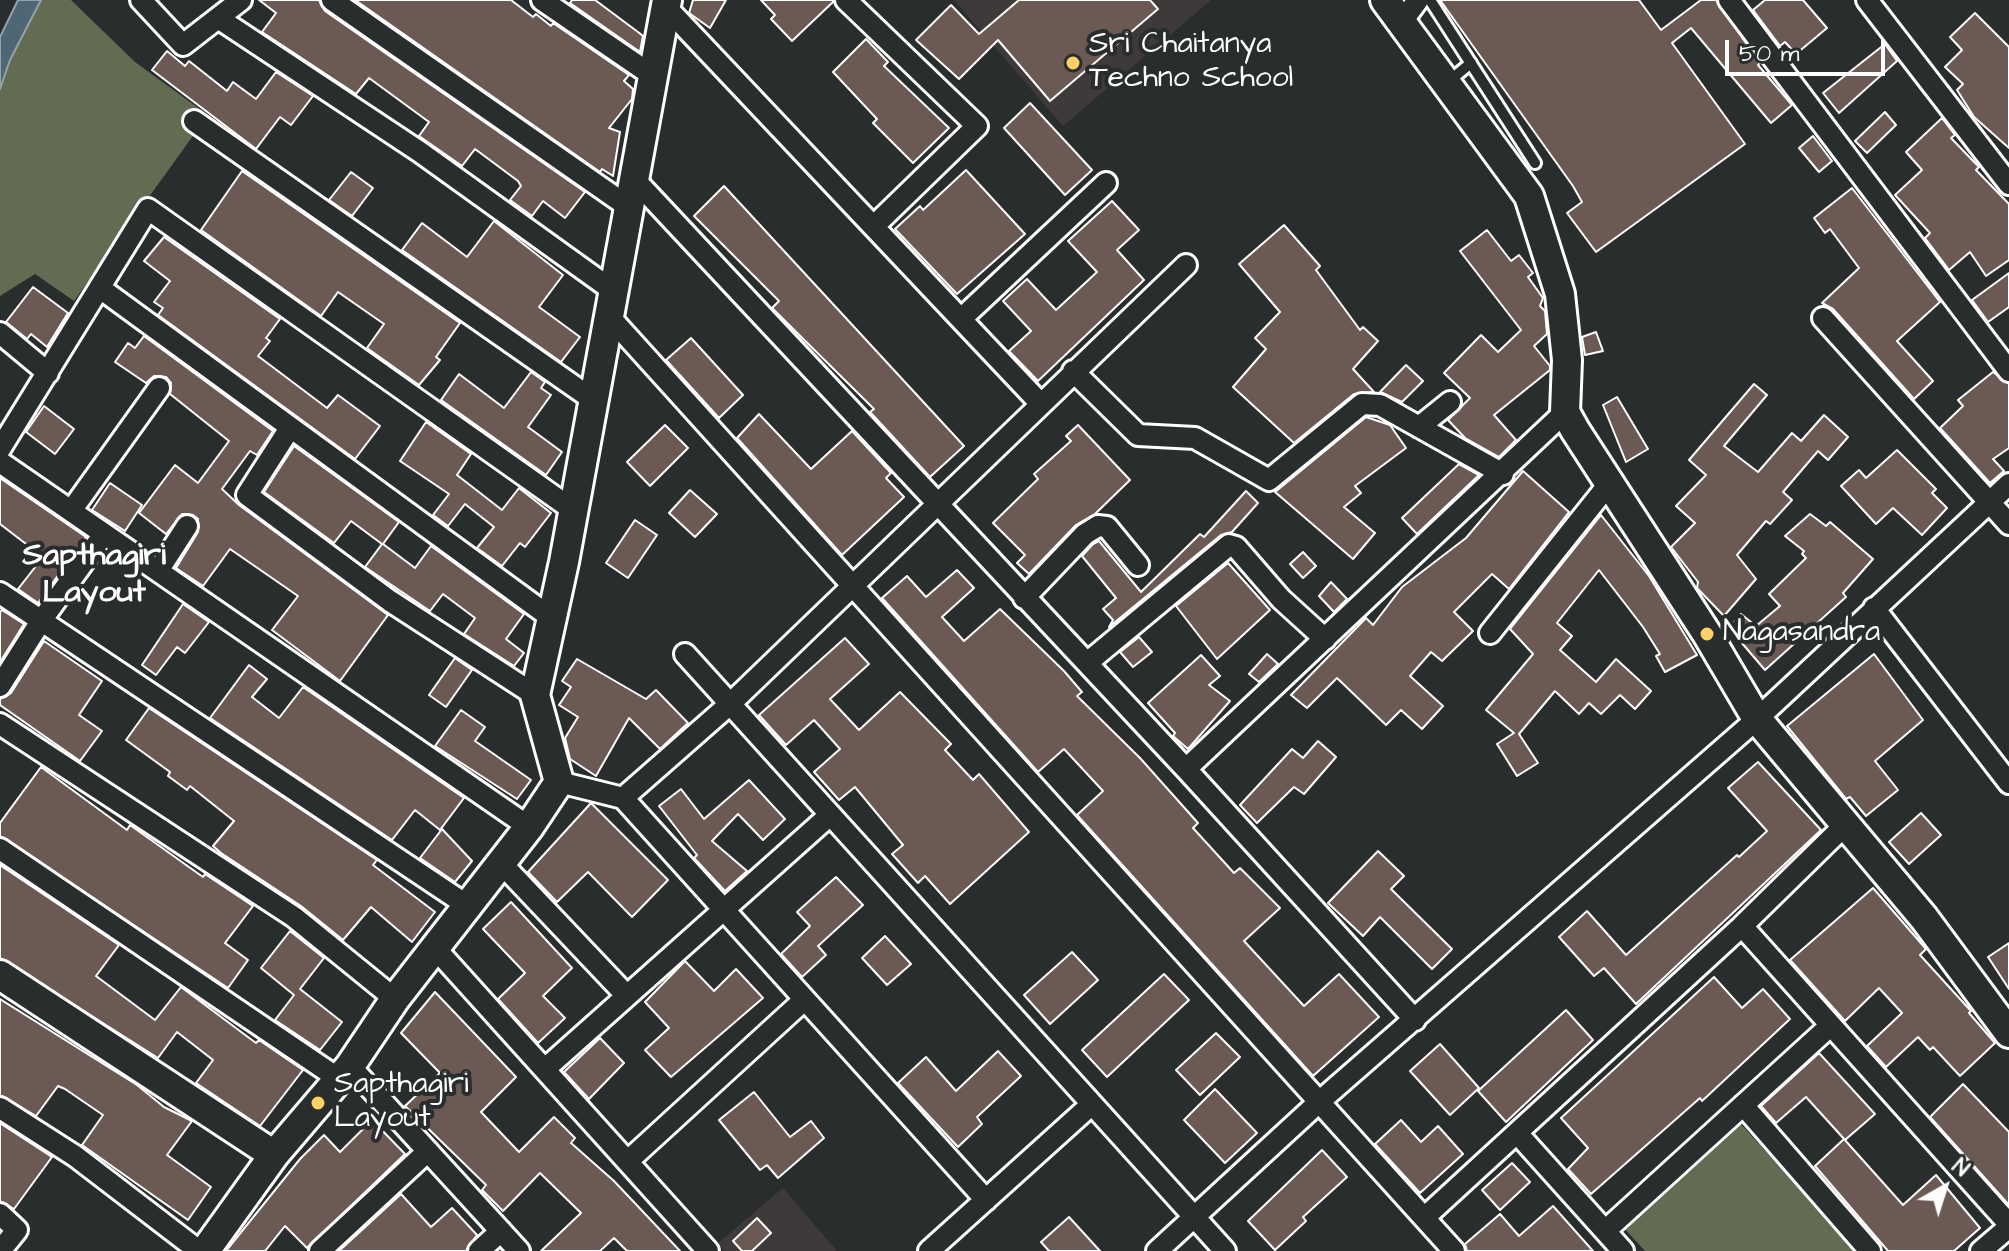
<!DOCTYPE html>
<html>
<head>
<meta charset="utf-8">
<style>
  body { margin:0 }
  #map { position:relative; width:2009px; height:1251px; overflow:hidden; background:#2a2d2e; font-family:"Architects Daughter",sans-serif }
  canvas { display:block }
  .north { position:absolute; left:1905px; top:1147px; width:80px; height:80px; -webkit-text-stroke:6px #2a2d2e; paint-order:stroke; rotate:39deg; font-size:22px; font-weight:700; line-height:32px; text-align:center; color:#fff }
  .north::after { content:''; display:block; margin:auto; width:28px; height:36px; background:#fff; clip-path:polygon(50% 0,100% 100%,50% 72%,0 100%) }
  .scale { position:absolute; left:1725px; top:40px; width:160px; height:36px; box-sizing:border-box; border:4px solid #fff; border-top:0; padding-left:10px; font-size:24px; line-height:28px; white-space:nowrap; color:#fff; -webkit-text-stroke:6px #2a2d2e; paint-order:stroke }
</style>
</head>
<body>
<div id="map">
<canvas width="2009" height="1251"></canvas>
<div class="north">N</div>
<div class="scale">50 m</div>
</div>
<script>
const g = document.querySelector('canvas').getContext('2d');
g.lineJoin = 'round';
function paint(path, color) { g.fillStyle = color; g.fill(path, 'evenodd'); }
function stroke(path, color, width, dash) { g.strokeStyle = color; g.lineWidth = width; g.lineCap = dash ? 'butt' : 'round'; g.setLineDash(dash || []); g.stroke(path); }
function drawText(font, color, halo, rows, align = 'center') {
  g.font = font + ' "Architects Daughter",sans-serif'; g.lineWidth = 8; g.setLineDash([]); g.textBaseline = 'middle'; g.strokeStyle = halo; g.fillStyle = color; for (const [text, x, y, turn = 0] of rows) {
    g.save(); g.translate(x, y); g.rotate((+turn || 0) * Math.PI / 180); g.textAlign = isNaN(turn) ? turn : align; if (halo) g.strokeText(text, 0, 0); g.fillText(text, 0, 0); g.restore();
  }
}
paint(new Path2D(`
  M954 0H1211L1063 126Z
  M783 1188 837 1251H724L718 1243Z`), '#3e3a39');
paint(new Path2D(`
  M41 0H71L135 62 208 115 74 301 35 274 0 296V89L10 60Z
  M1739 1122 1857 1251H1645L1622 1226Z`), '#616c53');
const water = new Path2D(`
  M18 0H41L10 60 0 89V37Z`);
paint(water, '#4f6674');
stroke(water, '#95a3ac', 2);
const building = new Path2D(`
  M259 0H319L325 11 585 192 565 218 543 201 532 216 510 200 521 186 518 181 475 149 462 166 419 136 429 122 369 78 356 94 262 32 276 13Z
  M355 0H511L533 17 536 14 551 26 553 23 629 75 624 81 633 89 632 99 609 128 620 132 613 176 602 169 600 172Z
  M572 0H595L638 32 643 36 640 52 570 3Z
  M693 0H726L710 28 689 13Z
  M761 0H833V2L792 41 771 19 775 15Z
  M1019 0H1150L1158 9 1050 101 998 40 959 79 916 40 951 5 979 34Z
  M1440 0H1639L1661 30 1701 0H1716L1760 63 1758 65 1792 105 1771 123 1691 28 1672 43 1745 144 1596 252 1567 213 1582 202 1573 186Z
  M1765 0H1803L1827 28 1796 54 1785 42 1780 46 1753 10Z
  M1975 13 2009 47V148L1974 117 1957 90 1963 84 1945 67 1962 50 1950 37Z
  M866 39 888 62 884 66 949 128 913 163 873 123 877 119 833 72Z
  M1885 44 1897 61 1839 113 1823 93Z
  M167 51 185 66 189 61 227 91 233 82 256 99 276 72 313 96 291 125 280 117 256 149 152 70Z
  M1030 103 1092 170 1065 195 1004 128Z
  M1885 112 1896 125 1867 153 1855 141Z
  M1942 118 1955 135 1951 138 1979 167 1976 170 2009 204V260L1986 276 1970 252 1949 270 1925 238 1930 233 1895 195 1922 170 1906 152Z
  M1813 136 1832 161 1819 172 1799 148Z
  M966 170 1025 234 957 294 895 229 920 206 923 210Z
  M242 171 460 323 436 357 440 360 419 385 367 348 384 324 338 292 321 316 201 230Z
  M351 172 373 188 352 216 329 200Z
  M724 186 964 446 930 477 870 412 874 409 772 308 779 301 694 216Z
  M1852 188 1940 302 1897 341 1933 381 1914 399 1833 309 1822 303 1859 268 1830 229 1825 233 1814 218Z
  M1112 201 1139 230 1117 250 1144 280 1038 381 1009 351 1031 331 1003 301 1027 279 1056 310 1097 272 1068 241Z
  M494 221 563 275 539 307 580 337 561 362 402 250 422 223 467 257Z
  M1284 225 1320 266 1316 270 1360 330 1363 327 1378 341 1353 369 1374 392 1354 394 1294 443 1233 387 1266 349 1255 338 1280 312 1239 264Z
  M1487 230 1511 261 1519 255 1533 273 1528 277 1543 298 1540 306 1545 311 1547 334 1534 346 1550 366V370L1494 415 1516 440 1499 457 1465 438 1448 420 1470 398 1444 373 1481 335 1498 352 1521 330 1460 251Z
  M164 237 280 319 266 338 270 341 258 356 327 408 338 395 380 426 355 459 158 315 163 308 154 302 170 281 144 261Z
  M2009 273V307L1988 322 1972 300Z
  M33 287 68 313 47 347 31 334 27 339 6 322Z
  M1596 332 1603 351 1585 355 1582 337Z
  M144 336 273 431 257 455 250 451 222 489 239 505 388 615 340 681 272 630 298 596 230 549 203 586 176 568 198 532V519L193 515 182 514 166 534 139 513 175 465 198 483 229 441 170 394 171 383 166 377 154 376 146 383 115 362 128 343 135 348Z
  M691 338 743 395 719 418 666 360Z
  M1406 365 1423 381 1402 402 1380 392Z
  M531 372 545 382 541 388 551 395 528 427 562 452 546 475 441 400 459 374 504 408Z
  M1993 372 2009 384V448L1993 459 2004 471 1990 483 1940 428 1963 406 1958 400Z
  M1754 384 1767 395 1724 446 1758 472 1792 433 1801 441 1824 415 1848 437 1828 460 1818 451 1783 492 1792 500 1770 524 1766 521 1737 555 1756 579 1724 616 1697 588 1698 582 1671 547 1695 523 1676 506 1706 475 1689 460Z
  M1617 397 1648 449 1626 462 1603 405Z
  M44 406 74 429 55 454 26 432Z
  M759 414 811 469 852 431 891 473 886 478 904 497 842 555 737 438Z
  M1366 417 1390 425 1406 448 1355 486 1361 493 1344 507 1375 533 1353 559 1275 492Z
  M426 422 471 454 457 475 502 510 519 488 551 513 525 547 520 543 502 566 477 548 494 527 465 504 448 526 433 515 449 494 400 461Z
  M665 425 688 448 650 486 627 462Z
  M1078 425 1130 480 1095 514 1076 525 1029 574 1017 563 1025 555 993 523 1038 479 1034 474 1071 441 1066 436Z
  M294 446 399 522 383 544 415 568 431 546 524 614 506 639 524 653 514 666 464 634 475 618 443 594 430 611 365 567 382 544 351 521 334 543 264 492Z
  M1897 450 1936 489 1932 493 1947 508 1922 535 1893 508 1876 524 1841 486 1859 470 1866 478Z
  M1459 464 1479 475 1417 534 1402 518Z
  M1523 471 1569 512 1509 589 1492 574 1454 612 1473 631 1442 661 1431 652 1410 676 1443 706 1422 729 1401 710 1386 725 1337 678 1307 708 1291 695 1366 618 1373 625 1402 587 1466 538Z
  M0 478 86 537 38 603 18 589 43 557 0 524Z
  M110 483 142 505 125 531 92 510Z
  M690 490 717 514 695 537 669 513Z
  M1246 491 1258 503 1232 532 1221 535 1109 627 1113 620 1103 609 1116 598 1082 556 1093 544 1099 541 1141 592 1200 534 1204 537Z
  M1810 514 1826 526 1830 522 1873 559 1843 593 1846 597 1765 670 1729 628 1741 614 1756 626 1780 606 1769 594 1806 558 1802 554 1804 551 1785 536Z
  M1601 515 1649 576 1697 655 1665 672 1656 656 1660 654 1643 627 1599 570 1557 623 1572 636 1560 650 1596 682 1616 659 1651 691 1635 709 1620 695 1601 714 1589 703 1579 714 1555 691 1519 734 1538 763 1517 776 1497 744 1514 733 1486 710 1533 654 1510 629Z
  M635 520 657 535 628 578 606 563Z
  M1303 552 1316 566 1303 578 1290 564Z
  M1228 563 1270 610 1217 659 1176 606Z
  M957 570 974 588 942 617 964 641 1000 609 1064 671 1082 692 1077 696 1140 758 1198 823 1193 828 1234 873 1240 868 1280 908 1244 941 1304 1006 1339 974 1379 1017 1313 1076 1077 815 1103 791 1064 749 1038 772 882 598 907 576 926 597Z
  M1331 582 1347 599 1334 612 1319 596Z
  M183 604 209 622 185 653 177 647 156 675 142 665Z
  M2 610 24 624 0 662V612Z
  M1139 637 1152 652 1133 667 1120 652Z
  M845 638 869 664 830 699 859 730 900 692 951 744 945 750 973 780 979 774 1029 832 950 904 925 876 918 883 892 854 903 845 855 787 839 800 814 772 840 749 814 720 786 745 759 715Z
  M44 641 102 681 79 715 102 731 80 761 0 705V699L11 693Z
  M1267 654 1278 664 1259 682 1249 674Z
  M1874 654 1923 720 1875 761 1898 790 1866 816 1850 797 1846 799 1787 726Z
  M1201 655 1220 676 1209 685 1230 701 1188 749 1173 736 1175 733 1148 703Z
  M455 658 472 670 446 707 429 695Z
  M577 659 646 699 656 690 688 723 660 749 629 718 596 776 570 759 565 738 578 717 559 705 571 687 562 681Z
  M249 665 267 679 252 697 279 718 303 687 464 798 440 830 415 810 392 840 210 718Z
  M149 708 377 860 373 865 435 912 412 942 371 907 343 940 301 906 221 853 213 846 234 821 190 786 187 790 168 776 170 772 126 740Z
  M461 710 485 727 475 741 531 780 517 799 435 746Z
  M1318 741 1336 757 1304 794 1294 787 1257 823 1240 805 1292 749 1303 758Z
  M1758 762 1821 830 1636 1004 1604 968 1594 976 1559 937 1587 911 1626 955 1737 855 1739 857 1767 831 1728 788Z
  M41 767 127 830 130 825 203 877 205 874 253 906 225 943 248 960 228 988 0 836V823Z
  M749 780 785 819 763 840 738 814 712 841 747 871 725 891 694 858 697 855 659 806 681 789 704 819Z
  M591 803 668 880 632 917 588 872 557 902 528 872Z
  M1921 813 1941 835 1909 864 1889 842Z
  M442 829 472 861 455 882 420 858Z
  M1378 851 1404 876 1391 889 1452 949 1432 969 1380 917 1363 936 1328 903Z
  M0 865 119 945 96 976 155 1020 181 987 256 1043 259 1040 303 1070 260 1126 196 1083 213 1060 177 1032 158 1058 0 958Z
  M836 877 863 905 818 946 826 955 802 977 781 954 810 926 797 912Z
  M1873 888 1926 949 1920 955 1971 1011 1969 1013 1995 1043 1960 1076 1933 1047 1930 1050 1918 1037 1886 1067 1867 1046 1902 1013 1879 988 1845 1021 1790 960Z
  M511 902 572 968 543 996 565 1018 538 1043 498 999 525 973 483 929Z
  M290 931 324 958 300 989 342 1022 320 1050 275 1020 294 995 261 968Z
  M885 936 911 964 887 985 862 958Z
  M2009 943V989L1988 957Z
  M1072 952 1098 980 1050 1024 1024 995Z
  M685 961 714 991 736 969 763 998 671 1077 645 1050 669 1028 645 1002Z
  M1164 974 1189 1000 1107 1077 1082 1050Z
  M1714 977 1742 1008 1763 989 1790 1019 1702 1101 1700 1098 1591 1194 1568 1169 1588 1148 1561 1118Z
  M435 992 516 1077 481 1112 519 1152 554 1117 575 1138 571 1143 614 1181 680 1251H627L614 1238 600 1251H541L581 1213 540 1173 503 1211 482 1190 486 1185 405 1106 440 1073 401 1033Z
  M0 999 137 1085 164 1107 192 1121 167 1155 211 1187 188 1220 82 1145 103 1115 65 1089 58 1086 36 1116 0 1095Z
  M1566 1010 1593 1040 1506 1122 1478 1091Z
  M1216 1033 1240 1057 1200 1095 1176 1070Z
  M600 1038 624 1063 589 1099 564 1072Z
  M1440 1044 1479 1088 1450 1115 1410 1071Z
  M998 1051 1021 1076 977 1117 982 1124 958 1147 898 1083 926 1057 956 1091Z
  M1819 1053 1875 1114 1845 1140 1806 1097 1776 1123 1761 1106Z
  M1963 1084 2009 1132V1205L1930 1117Z
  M1215 1089 1257 1133 1225 1163 1184 1120Z
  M754 1092 790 1137 811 1121 824 1138 778 1178 767 1165 760 1170 719 1120Z
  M372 1120 405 1154 307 1248 285 1226 265 1251H226L300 1159 324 1135 340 1152Z
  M1401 1120 1421 1142 1438 1126 1463 1154 1420 1193 1375 1144Z
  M0 1123 52 1157 14 1209 0 1201Z
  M1844 1139 1903 1205 1936 1175 1980 1228 1954 1251H1888L1815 1166Z
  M1322 1150 1347 1177 1303 1217 1306 1221 1275 1250 1248 1221Z
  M1512 1163 1530 1182 1500 1210 1482 1190Z
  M401 1194 431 1227 452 1208 477 1235 466 1251H339Z
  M1553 1206 1593 1251H1467L1465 1244 1500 1214 1519 1236Z
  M1069 1217 1100 1251H1049L1041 1242Z
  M757 1218 771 1233 752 1251H742L733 1241Z`);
paint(building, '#6b5a54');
stroke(building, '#fff', 2);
const lane = new Path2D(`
  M1430 0 1535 163
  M1448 82 1471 63`);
const street = new Path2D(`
  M141 0 183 45 241 0
  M332 0 630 208
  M542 0 653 76
  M846 0 977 126 874 226
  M1729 0 2009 371
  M1867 0 2009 184
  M665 6 1040 403
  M218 18 420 152 612 290
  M1401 23 1418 0
  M194 121 592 399
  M636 181 1186 769 1415 1020
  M100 288 550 617
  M607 314 1454 1251
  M1823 318 2009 524
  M961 319 1106 183
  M0 333 48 373
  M1073 371 1138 435 1195 438 1269 480 1362 404 1380 405 1503 474
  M1419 427 1450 402
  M290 428 247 495 390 601 535 695
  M0 449 148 209 573 510
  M0 462 529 827
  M71 511 159 388
  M158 571 187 526
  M0 593 468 906
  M1024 598 1085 534 1098 526 1107 527 1138 565
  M1874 608 2009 783
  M1490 633 1608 485
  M685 654 1225 1251
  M1087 663 1229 545 1236 547 1281 599 1325 639
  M0 686 41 621 104 534
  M0 724 294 917 395 999
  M1186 769 1565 412
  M559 782 623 798 986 1200
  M623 798 730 704 1186 265
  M0 849 339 1079
  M501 863 627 996
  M1742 926 2009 1224
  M435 948 708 1251
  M350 1066 519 1251
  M545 1069 830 815
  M1743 1105 1870 1251
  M0 1108 75 1156 199 1251
  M1517 1133 1623 1251
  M628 1161 804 1000
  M0 1214 17 1230 0 1251
  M1424 1218 1742 926 1845 825
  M1605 1231 1830 1026
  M320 1251 428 1151
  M479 1251 501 1231
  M929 1251 1092 1104
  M1157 1251 1319 1102 1757 719 2009 484
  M1981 1251 2009 1227`);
const secondary = new Path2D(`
  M1385 0 1529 196 1560 294 1567 360 1565 412 1575 430 1707 634 1757 719 1924 918 2009 1033
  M0 975 274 1155
  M205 1251 274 1155 350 1066 395 999 529 827 559 782 535 695 564 562 667 0`);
stroke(lane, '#fff', 16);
stroke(street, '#fff', 26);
stroke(secondary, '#fff', 34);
stroke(lane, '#2a2d2e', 10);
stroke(street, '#2a2d2e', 20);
stroke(secondary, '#2a2d2e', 28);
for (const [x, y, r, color] of [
  [1073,63,8,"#ffd166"],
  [1707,634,8,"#ffd166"],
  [318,1103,8,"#ffd166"]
]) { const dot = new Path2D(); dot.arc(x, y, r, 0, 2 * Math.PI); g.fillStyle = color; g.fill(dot); stroke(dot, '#2a2d2e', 3); }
drawText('30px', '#fff', '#2a2d2e', [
  ["Sri Chaitanya",1089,46],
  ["Techno School",1089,80],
  ["Nagasandra",1723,634],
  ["Sapthagiri",334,1086],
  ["Layout",334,1120]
], 'left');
drawText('bold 32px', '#fff', '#2a2d2e', [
  ["Sapthagiri",94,557],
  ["Layout",94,594]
]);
</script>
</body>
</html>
